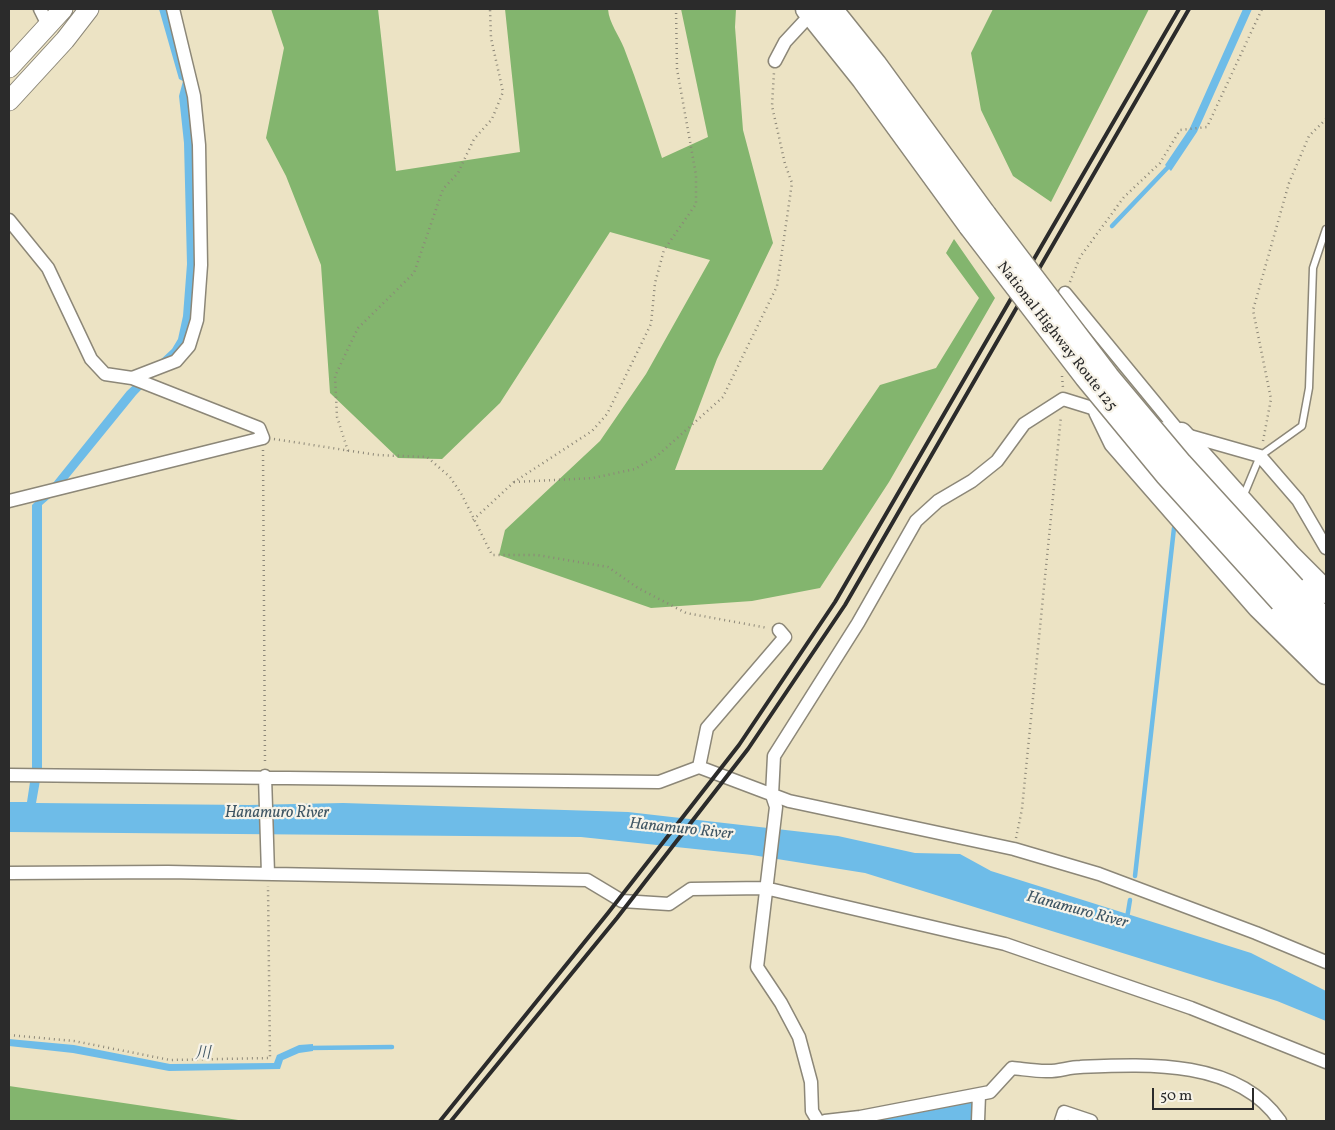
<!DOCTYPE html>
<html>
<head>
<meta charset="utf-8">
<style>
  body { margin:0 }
  #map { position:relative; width:1335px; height:1130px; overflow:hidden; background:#ece3c4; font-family:Vollkorn,serif }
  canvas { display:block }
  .frame { position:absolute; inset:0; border:10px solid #2b2b2b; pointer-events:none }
  .scale { position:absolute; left:1152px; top:1088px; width:102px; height:22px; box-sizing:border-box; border:2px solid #2b2b2b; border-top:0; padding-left:6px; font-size:15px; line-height:18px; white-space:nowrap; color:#2b2b2b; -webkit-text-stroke:4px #f7f3e8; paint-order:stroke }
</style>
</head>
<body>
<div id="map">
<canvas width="1335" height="1130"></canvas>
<div class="frame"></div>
<div class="scale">50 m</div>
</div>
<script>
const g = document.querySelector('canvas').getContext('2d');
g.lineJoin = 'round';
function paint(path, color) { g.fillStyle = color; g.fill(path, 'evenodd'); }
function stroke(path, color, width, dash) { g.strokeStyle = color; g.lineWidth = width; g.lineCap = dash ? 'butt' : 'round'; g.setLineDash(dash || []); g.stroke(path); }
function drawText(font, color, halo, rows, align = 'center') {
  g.font = font + ' Vollkorn,"Noto Serif JP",serif'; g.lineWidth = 4.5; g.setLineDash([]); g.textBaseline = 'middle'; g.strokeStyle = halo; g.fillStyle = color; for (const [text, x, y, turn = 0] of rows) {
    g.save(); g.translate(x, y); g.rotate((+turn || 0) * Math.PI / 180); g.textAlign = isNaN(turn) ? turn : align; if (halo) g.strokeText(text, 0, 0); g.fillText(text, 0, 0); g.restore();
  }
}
paint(new Path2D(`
  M271 9H378L396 171 520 152 505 9H608C609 23 619 35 624 48 638 84 650 121 662 158L708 137 681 9H736L735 27 743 130 773 243 717 359 675 470H822L880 385 936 368 979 298 946 253 954 239 995 298 889 482 820 588 752 601 651 608 499 555 505 530 600 441 646 374 710 260 610 232 500 403 442 459 398 458 330 393 321 265 286 176 266 138 284 48Z
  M993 9H1149L1051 202 1013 176 981 110 971 53Z
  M9 1086 245 1121H9Z`), '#83b56e');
paint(new Path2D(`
  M159 9H168L187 74 194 144 196 264 192 318 186 343 136 395 57 492 42 505V769L36 803 249 805 343 803 628 812 838 836 915 853 960 854 991 871 1251 953 1326 991V1021L1277 1001 865 873 752 855 581 837 9 832V802H27L32 769V505L49 488 127 391 172 349 178 339 183 316 187 264 184 143 179 96 183 81 179 79Z
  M1243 9H1252L1197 132 1171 171 1165 165 1190 128Z
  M9 1039 74 1045 170 1064 274 1063 277 1055 299 1045 313 1044V1051L299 1053 283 1060 280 1069 169 1071 73 1053 9 1046Z
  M976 1098 975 1121H851Z`), '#6ebce8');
stroke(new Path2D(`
  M1112 226 1171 164
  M1135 876 1174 528
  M1127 918 1130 900
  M309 1048 392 1047`), '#6ebce8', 4.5);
const lane = new Path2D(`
  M1243 497 1260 456 1302 426 1309 388 1313 268 1326 229`);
const street = new Path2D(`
  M40 9 48 25
  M775 61 785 42 811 14
  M9 220 48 268 91 359 105 374 132 378 259 428 263 438 9 501
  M1065 293 1181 434
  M132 378 176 361 189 346 197 320 201 265 199 145 194 96 173 9
  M1151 425 1260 456 1298 500 1326 548
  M699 767 789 801 1014 849 1099 874 1256 933 1326 962
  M9 775 659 782 699 767 707 728 785 637 779 630
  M265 776 268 874
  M9 873 168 872 587 880 622 901 669 904 691 889 765 888 1005 944 1191 1008 1326 1062
  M818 1121 812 1111 811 1082 799 1037 781 1003 757 967 776 807 772 795 774 756 858 623 916 521 938 501 972 481 997 461 1024 424 1063 399 1105 412
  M825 1121 860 1117 990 1092 1012 1068C1023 1069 1035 1071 1046 1071 1057 1072 1069 1067 1080 1067 1147 1064 1237 1059 1280 1121
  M978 1121 979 1095
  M1061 1121 1064 1112 1091 1121`);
const primary = new Path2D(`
  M9 68 63 9
  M9 101 65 40 89 9`);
const highway = new Path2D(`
  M807 9 863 79 970 226
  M831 9 875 64 985 215
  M1100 411 1115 442 1259 607 1326 673
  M1181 434 1290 556 1326 592
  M1294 588 1326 621
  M1281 601 1326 647`);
stroke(lane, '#8c8778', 9);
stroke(street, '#8c8778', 15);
stroke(primary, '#8c8778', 21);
stroke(highway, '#8c8778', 25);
stroke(new Path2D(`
  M1070 282 1080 257 1124 197 1160 163 1180 130 1207 127 1262 9
  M1062 376 1063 388
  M274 439 377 455 427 457 450 477 462 495 492 555H537L608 567 638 588 686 613 768 628
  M1263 441 1271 399 1253 310 1289 183 1309 136 1326 119
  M263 450 265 765
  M348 451 337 417 335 376 358 328 414 273 443 189 458 173 474 139 492 119 503 92 491 38 490 9
  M514 482 593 478 635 469 657 456 723 397 777 286 792 183 785 164 772 106 774 72
  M473 520 514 482 592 431 607 414 651 324 655 283 664 250 696 204V175L677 69 676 9
  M1016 838 1022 809 1061 416
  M9 1035 74 1041 170 1060 270 1058 268 886`), '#8c8778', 2.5, [1, 4]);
stroke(lane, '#fff', 6);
stroke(street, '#fff', 12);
stroke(primary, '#fff', 19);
stroke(highway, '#fff', 22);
stroke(new Path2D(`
  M440 1121 608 913 739 745 835 602 1179 9
  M451 1121 617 918 748 749 845 605 1189 9`), '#2b2b2b', 4);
const highwayBridge = new Path2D(`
  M985 215 1108 377 1181 464 1294 588
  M970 226 1086 377 1166 474 1281 601`);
stroke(highwayBridge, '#8c8778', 25, []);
stroke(highwayBridge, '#fff', 22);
drawText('15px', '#2b2b2b', '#f7f3e8', [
  ["National Highway Route 125",1056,337,52]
]);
drawText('italic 16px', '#3f5664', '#f7f3e8', [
  ["Hanamuro River",277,814],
  ["Hanamuro River",681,830,6],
  ["Hanamuro River",1077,911,15],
  ["川",203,1055,-1]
]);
</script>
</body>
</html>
